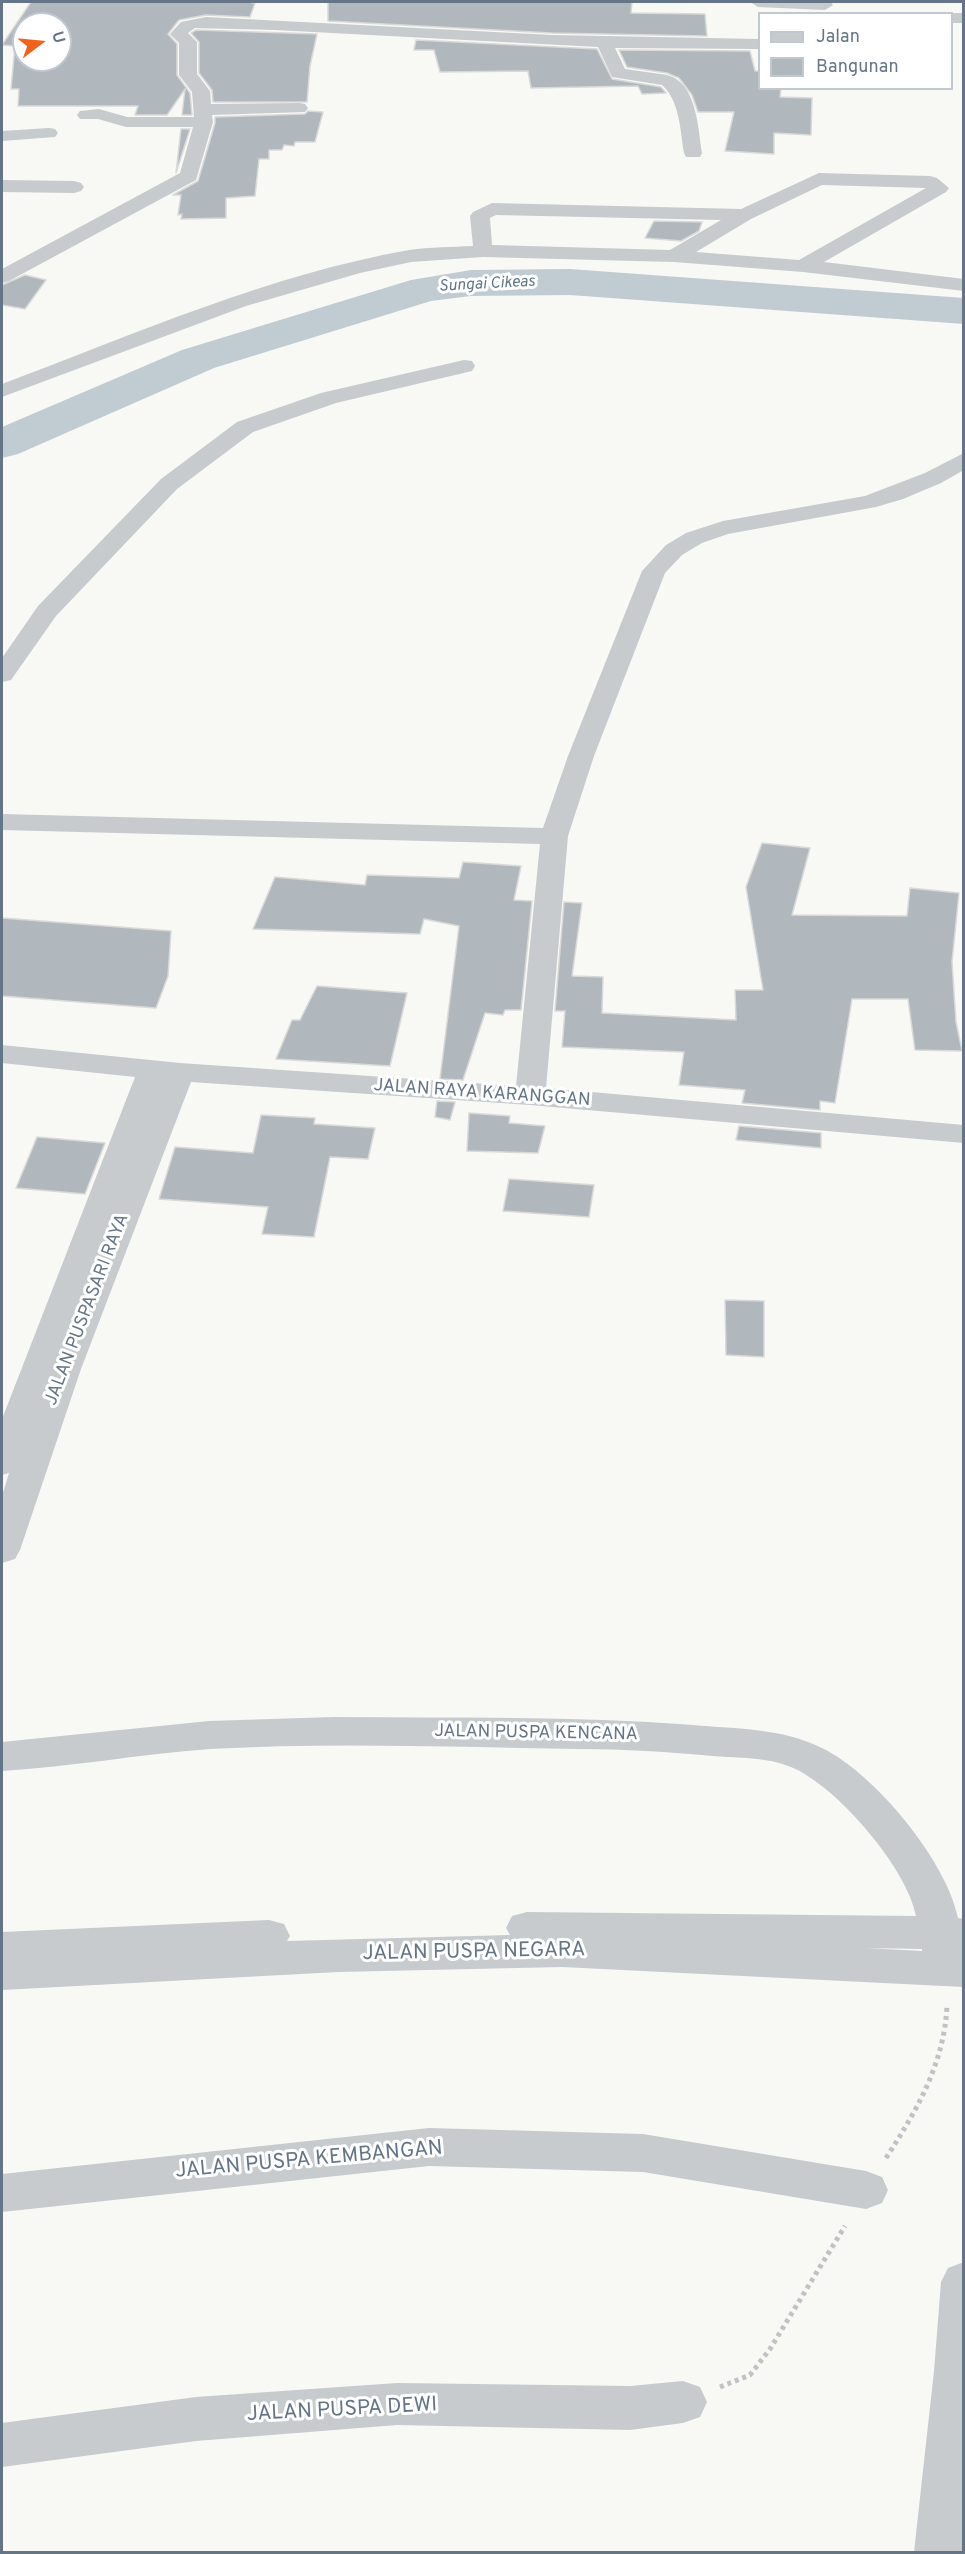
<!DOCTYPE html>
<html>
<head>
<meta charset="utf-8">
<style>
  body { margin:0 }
  #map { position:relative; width:965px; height:2554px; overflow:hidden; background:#f8f8f5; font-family:Overpass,sans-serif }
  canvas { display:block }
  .frame { position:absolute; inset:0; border:3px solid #657588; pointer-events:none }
  .legend { position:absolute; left:758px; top:12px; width:195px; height:78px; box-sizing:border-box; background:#fff; border:2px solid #c1c8cf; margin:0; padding:8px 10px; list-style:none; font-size:18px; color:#657588 }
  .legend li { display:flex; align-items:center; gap:12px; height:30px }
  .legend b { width:30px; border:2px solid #c1c8cf }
  .north { position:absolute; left:12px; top:12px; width:60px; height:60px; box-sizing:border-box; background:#fff; border:2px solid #c1c8cf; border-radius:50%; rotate:74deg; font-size:16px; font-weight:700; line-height:24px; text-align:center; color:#657588 }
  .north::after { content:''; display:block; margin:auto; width:21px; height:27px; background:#ef631e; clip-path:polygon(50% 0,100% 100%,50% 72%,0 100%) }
</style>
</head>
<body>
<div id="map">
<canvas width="965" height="2554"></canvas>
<div class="frame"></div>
<ul class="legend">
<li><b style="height:8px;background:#c7cbce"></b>Jalan</li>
<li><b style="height:16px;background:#b0b8be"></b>Bangunan</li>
</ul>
<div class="north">U</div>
</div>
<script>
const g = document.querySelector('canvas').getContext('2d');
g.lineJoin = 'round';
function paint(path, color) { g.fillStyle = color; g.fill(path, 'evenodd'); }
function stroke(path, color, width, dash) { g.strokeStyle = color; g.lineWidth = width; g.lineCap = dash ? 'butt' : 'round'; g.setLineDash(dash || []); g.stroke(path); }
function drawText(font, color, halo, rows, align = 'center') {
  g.font = font + ' Overpass,sans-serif'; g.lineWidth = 6; g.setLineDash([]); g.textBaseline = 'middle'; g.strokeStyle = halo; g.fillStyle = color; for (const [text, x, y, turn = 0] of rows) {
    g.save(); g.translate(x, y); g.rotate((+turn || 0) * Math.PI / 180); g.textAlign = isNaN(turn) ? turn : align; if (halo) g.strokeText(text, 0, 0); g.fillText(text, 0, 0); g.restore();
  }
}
paint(new Path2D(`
  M570 269 964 298V324L570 295 471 296 431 301 214 368 18 454 2 458V427L182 350 411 280 471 270Z`), '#c1ccd2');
const building = new Path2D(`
  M31 2H253L252 3H255L250 17 206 15 179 20 168 34 177 44V75L190 93 192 115H182L185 89 167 115H135L138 106H18L19 89H11L15 46 2 45ZM24 24H60V60H24Z
  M328 2H632L631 13 705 14 707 36 552 33 328 21Z
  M196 30 317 34 310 66 307 102H213L212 90 199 73V42L191 33Z
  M416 40 597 49 612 79 661 87 666 93 642 94 638 86 531 88 528 71 440 72 434 50H414Z
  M619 50 750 51 755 71H759V88H781L780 97 812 98 811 135 774 133V154L725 151 734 112H698L692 95 679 78 667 73 627 67Z
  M308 111 323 112 315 142H295L294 146 284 145 282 150H269V159H259L255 196 226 198V218L181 219 182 214 178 215 181 195H173L198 181 215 123V117L305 114Z
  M181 129H190L176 173Z
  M654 221 702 222 699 231 681 241 645 238Z
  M25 275 46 280 25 309 2 305V285Z
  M762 843 810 848 792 915 907 916 910 888 959 893 952 962 956 1022 962 1051 915 1050 908 999H852L835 1103 820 1101V1110L742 1103 745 1090 679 1085 684 1052 562 1047 565 1011H555L564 902 582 903 572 976 603 977 602 1013 736 1020 735 990H763L746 887Z
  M463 862 521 866 514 900 532 901 521 1010H505L503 1015 485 1013 463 1080 440 1079 459 926 424 919 420 934 253 929 275 877 365 885 367 875 459 878Z
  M2 918 171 931 168 976 156 1008 2 996Z
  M317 986 407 993 390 1066 276 1059 292 1020H300Z
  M437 1101 455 1102 450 1120 435 1117Z
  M469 1113 510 1116 509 1123 545 1126 538 1153 467 1151Z
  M261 1115 315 1118 314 1124 375 1128 368 1159 330 1157 314 1237 262 1234 268 1207 159 1199 175 1147 253 1153Z
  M739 1126 821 1133V1148L736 1140Z
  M37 1137 105 1143 85 1194 16 1188Z
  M509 1179 594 1185 589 1217 503 1211Z
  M725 1300 764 1301V1357L726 1355Z`);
paint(building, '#b0b8be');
stroke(building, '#d9d9d7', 1.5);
stroke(new Path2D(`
  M886 2158C917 2110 944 2064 947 2006
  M720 2387 750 2375 770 2349 845 2226`), '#c1c2c5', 5, [4, 4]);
paint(new Path2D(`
  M750 2H831L833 5 825 10 758 7Z
  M952 13H964V23H952L950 14Z
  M206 17 552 35 760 39V49L615 48 625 69 667 75C697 82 698 129 702 153L700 157H686L684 153C680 130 680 101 662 85L612 77 598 47 275 30 195 28 188 33 197 42V74L210 91 211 104 299 103 305 104 308 108 305 112 212 115 213 122 196 180 9 281 2 283V269L180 173 193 127H126L98 119H80L77 115 80 111 99 109 127 117H194L192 92 179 75V43L170 34 181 22Z
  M49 128 55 129 58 133 55 137 2 141V131Z
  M819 173 930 176 937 178 949 188 946 192 824 262 964 279V291L803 272 674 262 483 257 411 262 360 273 246 306 2 397V384C135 334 268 275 409 250 430 247 452 247 473 246L470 216 473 212 492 203 741 209ZM822 185 926 188 799 260 696 252 751 219ZM496 215 721 220 670 250 492 245 490 218Z
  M2 180 74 181 81 183 84 187 81 191 74 193 2 192Z
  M464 360 472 361 475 366 472 371 336 403 253 432 177 489 56 616 11 680 2 682V658L38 606 161 479 237 422 321 393Z
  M964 453V470L941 483 903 499 876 507 728 534 702 543 682 555 665 573 594 756 568 836 546 1088 964 1125V1143L530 1105 191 1082 81 1369 20 1550 15 1559 2 1563V1496L9 1473 2 1475V1419L135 1077 2 1063V1045L180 1063 516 1086 540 844 2 830V814L543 828 568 756 642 571 666 545 686 533 723 521 865 496 925 473Z
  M334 1717C454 1718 574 1716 693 1725 737 1729 782 1728 822 1748 874 1773 947 1861 958 1918L964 1919V1987L562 1967 338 1972 2 1990V1932L269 1920 284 1924 290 1936 287 1941 510 1935 506 1928 512 1916 527 1912 916 1916C908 1869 836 1785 791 1767 767 1757 739 1758 713 1756 668 1752 624 1749 579 1749 456 1747 332 1742 210 1749 140 1754 71 1767 2 1771V1742L209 1721ZM866 1948 922 1949V1951Z
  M429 2128 643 2134 866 2171 882 2177 888 2190 882 2203 866 2209 643 2172 429 2166 2 2212V2174Z
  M964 2262 963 2552H914L934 2371 941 2282 948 2268Z
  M683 2381 700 2387 707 2402 700 2417 683 2423 630 2430 397 2425 196 2441 2 2467V2423L196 2397 397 2383 630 2386Z`), '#c7cbce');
drawText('italic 16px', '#607783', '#fff', [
  ["Sungai Cikeas",487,285,-3]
]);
drawText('18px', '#657588', '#fff', [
  ["JALAN RAYA KARANGGAN",482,1094,4],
  ["JALAN PUSPASARI RAYA",88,1310,-69],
  ["JALAN PUSPA KENCANA",536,1734,1]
]);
drawText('21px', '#657588', '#fff', [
  ["JALAN PUSPA NEGARA",474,1953,-1],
  ["JALAN PUSPA KEMBANGAN",309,2161,-5],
  ["JALAN PUSPA DEWI",342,2411,-3]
]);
</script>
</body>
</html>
